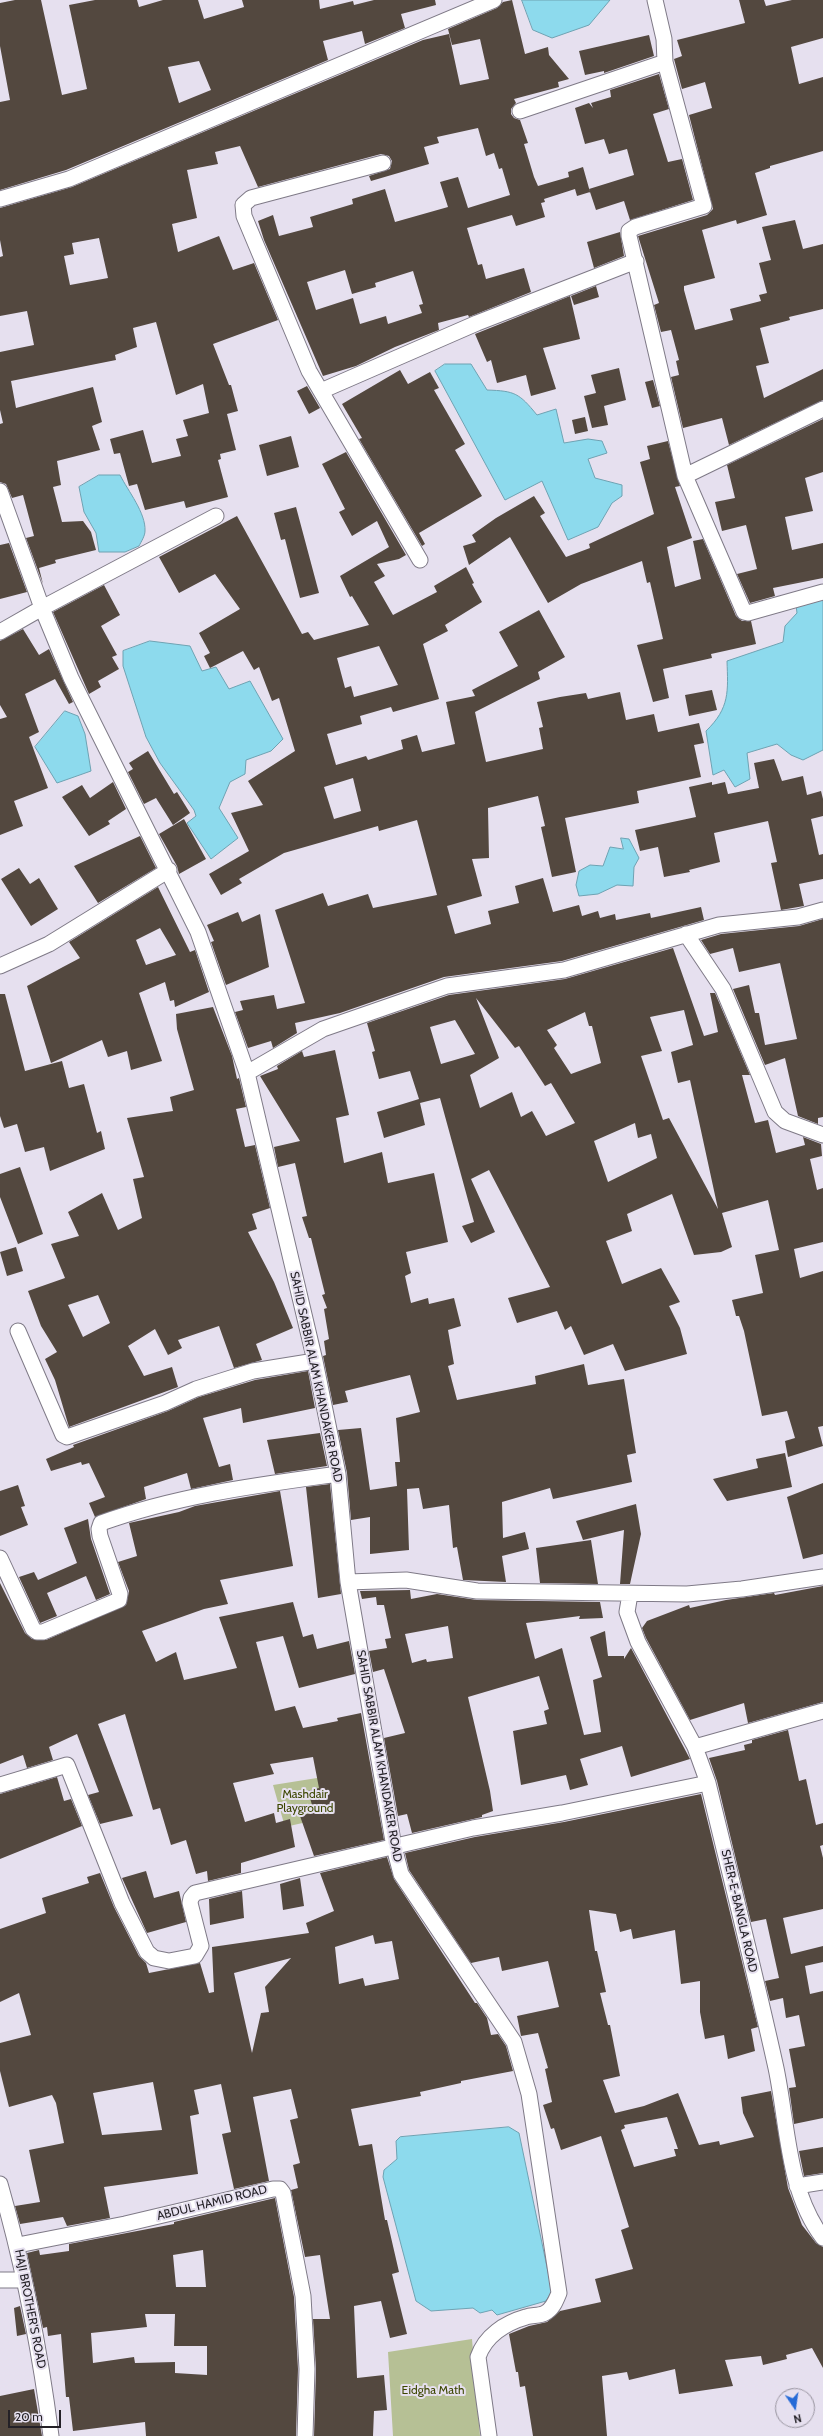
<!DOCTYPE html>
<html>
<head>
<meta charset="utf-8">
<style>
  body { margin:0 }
  #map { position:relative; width:823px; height:2436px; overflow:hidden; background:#e6e0ef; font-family:Cabin,sans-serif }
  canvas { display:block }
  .north { position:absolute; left:775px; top:2388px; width:40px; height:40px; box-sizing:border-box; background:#e6e0ef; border:1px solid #98949f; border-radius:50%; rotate:167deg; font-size:11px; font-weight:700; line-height:16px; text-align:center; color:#242127 }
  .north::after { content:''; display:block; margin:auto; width:14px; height:18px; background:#266bd7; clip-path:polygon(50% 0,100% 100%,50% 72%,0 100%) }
  .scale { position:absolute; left:8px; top:2410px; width:53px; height:18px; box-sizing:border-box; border:2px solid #242127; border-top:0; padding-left:5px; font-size:12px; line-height:14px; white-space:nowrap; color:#242127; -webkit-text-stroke:3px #e6e0ef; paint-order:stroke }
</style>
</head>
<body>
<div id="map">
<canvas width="823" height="2436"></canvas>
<div class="north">N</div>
<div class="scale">20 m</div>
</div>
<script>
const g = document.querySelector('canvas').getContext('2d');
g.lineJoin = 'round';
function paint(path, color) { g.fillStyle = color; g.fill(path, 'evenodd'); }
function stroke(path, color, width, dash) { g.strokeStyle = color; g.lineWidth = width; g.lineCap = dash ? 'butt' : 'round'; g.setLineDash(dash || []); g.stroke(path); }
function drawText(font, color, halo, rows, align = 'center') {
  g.font = font + ' Cabin,sans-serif'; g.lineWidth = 4; g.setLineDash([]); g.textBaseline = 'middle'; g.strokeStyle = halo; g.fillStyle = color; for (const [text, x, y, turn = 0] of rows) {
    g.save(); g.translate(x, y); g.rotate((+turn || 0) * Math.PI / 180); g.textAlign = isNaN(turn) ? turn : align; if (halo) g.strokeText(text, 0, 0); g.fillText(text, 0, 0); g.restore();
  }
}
paint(new Path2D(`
  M361 1771 368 1808 285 1827 273 1785Z
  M472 2339 480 2436H393L388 2352Z`), '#b6c095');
const water = new Path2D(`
  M522 0H610L589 25 552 38 533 30Z
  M445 364H471L487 390C515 391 519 393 537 415L556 409 564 443 588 439 602 441 607 453 588 459 595 478 622 485V496L612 503 598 527 568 540 542 481 505 500 435 371Z
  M99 475H120C128 491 146 513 145 531 145 536 141 542 139 546L125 552H99L96 533 84 512 79 487Z
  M823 598V750L803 760 791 755 777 744 747 753 750 779 735 787 724 770 713 775 706 731C730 708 728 691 727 661L783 642 785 626 797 613 796 605Z
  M150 641 190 646 202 671 216 667 229 689 250 681 283 739 271 751 246 760 245 774 230 782 219 808 238 838 211 859 187 823 196 816 194 810 160 763 146 737 123 666V651Z
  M65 711 78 716 85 734 91 771 57 783 35 747Z
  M621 838 629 839 639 858 634 867 633 886 617 885 598 894 579 896 576 885 579 871 590 865 603 866 610 847 623 849Z
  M509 2127 519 2133 552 2291 546 2301 497 2315 492 2310 480 2313 473 2308 431 2311 416 2301 383 2177 384 2170 397 2159 396 2141 400 2137Z`);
paint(water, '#8ddaed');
stroke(water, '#6ea2b2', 1);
paint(new Path2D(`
  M15 0H41L62 95 87 89 69 5 95 0H137L139 7 163 0H198L204 19 244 7 242 0H319L320 9 353 1 354 5 374 0H435L436 5 401 14 405 28 365 44 362 31 323 41 328 60 66 170 0 190V102L10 100 0 46V3ZM199 61 211 90 179 103 168 67Z
  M512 0 525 54 548 47 549 55 569 79 558 82 559 87 514 99 516 103 511 109V114L514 118 520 120 528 143 524 144 534 177 538 186 569 177 568 172 583 167 590 192 577 196 575 189 544 199 545 202 541 203 545 217 516 226 512 215 467 228 478 265 482 264 486 279 524 268 531 292 469 317 468 315 438 323 439 330 395 347 356 366 323 376 264 240 258 221 273 215 279 236 313 227 310 217 353 204 352 199 385 189 395 222 448 207 440 182 458 177 468 208 510 195 502 168 499 169 494 153 486 156 478 128 437 137 439 143 424 147 429 164 371 181 369 176 390 169 392 161 389 156 381 154 258 187 240 146 215 152 218 164 187 170 197 218 172 224 178 252 219 236 233 270 254 263 278 320 213 344 229 385H231L238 411 227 414 236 450 220 454 221 459 218 460 228 497 186 508 184 501 145 510 137 484 129 486 120 453 114 454 110 439 143 430 152 463 181 456 176 439 188 436 183 420 209 413 203 384 176 395 156 322 133 328 137 347 115 355 116 360 11 381 16 408 93 387 102 422 92 426 100 450 57 461 61 485 53 487 62 522 83 521 91 532 96 550 55 560 56 563 39 568 43 584 26 538 34 536 23 495 12 498 6 484 0 482V424L3 423 0 410V352L34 345 27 311 0 316V257L3 256 0 240V208L72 187 423 40 449 34 460 85 489 79 480 39 452 45 448 29 497 8 503 2ZM99 238 108 278 70 285 64 256 74 254 72 243ZM345 270 352 294 376 287 375 283 413 271 423 304 419 305 422 313 388 324 386 316 360 324 353 298 316 310 307 282Z
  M739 0H764L766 6 792 0H823V38L791 47 799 84 823 77V151L770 166V168L755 173 767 215 737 224 736 220 702 230 715 278 684 286V290L695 330 733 320 730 309 761 301 759 295 767 293 759 263 771 260 762 227 795 220 803 249 823 244V309L789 317 790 320 760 328 769 363 756 366 764 398 823 369V400L729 445 722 418 683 428 671 377 679 375 676 361 679 360 671 330 661 332 654 305 659 303 638 236 707 215 713 209 689 115 712 108 705 82 682 89 674 59 682 56 677 40 745 23Z
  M649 35 654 56 604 73V71L585 75 579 51Z
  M659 74 669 109 653 114 668 162 682 159 693 200 630 220 624 201 596 210 589 189 634 175 627 149 609 154 604 139 585 144 575 108 589 103 593 108 591 103 611 97 610 90Z
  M620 232 624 256 594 268 587 242Z
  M596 286 599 297 574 305 571 296Z
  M570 296 580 339 543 348 556 389 531 396 526 375 497 383 491 360 487 362 475 334Z
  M619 368 626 400 604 406 608 425 592 428 584 396 596 393 591 375Z
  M400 370 408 384 430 372 439 388 434 390 465 444 455 450 482 496 419 533 425 544 422 546 359 439 362 438 342 404Z
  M653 380 660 406 652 408 645 382Z
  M307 386 320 408 309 414 297 391Z
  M585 417 588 431 575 434 572 420Z
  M823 419V472L805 478 813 511 785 517 792 550 823 543V578L773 588 775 596 750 603 737 574 757 569 746 525 722 531 715 502 735 498 727 465Z
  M291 436 299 467 267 476 259 445Z
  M668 441 680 486 675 487 692 538 667 547 675 587 701 579 693 541 703 539 736 616 742 621H751L756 644 711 654 712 658 663 669 669 698 653 702 637 645 663 639 650 582 647 583 642 561 581 584 548 603 510 537 469 565 463 546 476 542 472 535 496 518 534 496 545 513 540 516 566 557 590 548 589 544 654 514 640 462 650 459 647 446Z
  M346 452 406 555 399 559 377 564 385 576 374 582 393 615 437 592 434 586 466 567 474 583 472 584 482 602 445 625 448 631 423 644 439 699 393 712 391 707 360 716 362 724 327 734 336 765 366 756 368 760 403 749 401 740 417 735 422 752 455 744 446 702 475 696 472 690 518 666 499 632 539 610 565 657 538 672 540 679 475 712 486 762 543 749 539 728 543 727 537 702 560 697 586 693 588 699 620 692 626 720 654 714 658 732 699 723 704 743 694 745 701 777 637 791 639 803 565 818 576 872 552 877 541 827 545 826 538 796 488 808 489 858 472 859 482 896 447 906 455 934 491 924 488 911 519 903 515 886 543 878 553 912 579 905 582 916 598 911 600 918 615 914 616 920 650 913 651 918 701 907 704 920 562 961 444 977 340 1013 295 1023 297 1033 273 1048 271 1041 248 1048 235 1012 243 1010 240 1001 274 995 277 1009 305 1003 275 910 323 893 328 906 368 894 373 908 437 895 417 820 379 831 378 826 284 853 239 879 242 883 221 895 209 874 249 851 231 813 263 805 248 781 295 751 279 698 272 701 259 667 254 670 243 651 210 668 204 656 210 653 199 633 240 609 215 574 179 593 159 557 237 516 302 634 308 632 314 640 369 625 352 596 350 597 340 576 389 547 377 521 352 536 339 512 345 509 322 464ZM379 646 398 685 354 697 351 686 345 688 337 658ZM353 778 361 811 334 819 324 787Z
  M296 507 319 593 300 598 285 539 281 540 274 513Z
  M9 543 27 592 0 599V545Z
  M104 585 120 615 101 626 117 655 112 657 119 669 98 681 101 687 89 694 53 612Z
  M23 629 39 655 49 649 73 702 69 704 55 679 25 694 39 732 29 737 48 788 14 801 23 826 0 835V719L7 717 0 705V641Z
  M712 690 717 710 689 716 685 695Z
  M148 751 174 794 177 792 190 813 173 825 156 798 144 804 128 772 133 769 129 763Z
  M774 759 782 781 803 776 807 795 821 791 823 799V816L811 819 819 855 823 854V879L799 884 804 906 781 910 771 863 777 862 768 821 714 833 720 862 689 870 690 872 664 877 658 847 640 851 635 830 696 817 689 787 712 782V785L725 782 728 794 759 788 754 763Z
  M113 782 126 809 108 821 110 824 89 836 62 797 82 785 90 798Z
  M184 819 206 859 179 874 177 866 159 834Z
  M140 836 156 868 98 903 74 866Z
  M19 868 30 884 39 878 58 909 31 926 1 879Z
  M158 887 190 952 195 950 209 992 175 1007 174 1000 170 1001 165 982 139 993 162 1061 131 1070 127 1051 108 1057 102 1040 51 1063 27 986 80 958 69 942ZM160 928 176 955 146 965 136 940Z
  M238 912 242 922 260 914 269 967 226 985 211 942 214 941 207 925Z
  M823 919V1117L818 1118V1124L798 1116 785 1058 765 1065 733 989 749 985 755 1013H759L765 1045 797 1039 780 963 739 972 733 948 710 954 701 940 721 934 799 926Z
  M673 948 704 1036 718 1032 710 993H715L750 1075H742L755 1123 768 1120 776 1153 805 1145 803 1137 821 1144 822 1156 810 1159 817 1190 823 1188V1242L794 1249 800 1278 823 1271V1426L818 1427 823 1446 788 1457 785 1441 795 1438 787 1411 762 1416 744 1331 739 1316H736L732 1300 763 1293 755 1255 779 1250 768 1200 722 1213 732 1247 721 1252 694 1255 672 1194 627 1214 632 1231 606 1241 622 1284 661 1268 680 1302 669 1306 680 1328 687 1354 625 1371 613 1344 584 1355 571 1326 565 1330 557 1311 517 1323 508 1298 550 1287 489 1170 471 1179 495 1232 471 1243 462 1226 474 1222 440 1098 420 1103 425 1125 384 1138 377 1112 419 1099 410 1071 379 1079 372 1052 375 1051 367 1023 449 995 565 979ZM476 998 515 1048 519 1046 545 1086 551 1083 575 1123 546 1136 532 1111 521 1117 512 1092 480 1108 470 1075 499 1058ZM684 1010 693 1045 671 1052 678 1083 690 1080 718 1209 669 1118 663 1120 641 1056 662 1051 650 1017ZM585 1012 589 1026H592L601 1063 571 1074 554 1048 557 1045 547 1030ZM455 1020 475 1054 441 1064 430 1027ZM635 1123 638 1138 651 1134 657 1158 608 1182 594 1141Z
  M0 994H5L25 1071 62 1061 69 1088 84 1084 97 1133 101 1131 105 1149 50 1171 44 1147 25 1152 17 1124 4 1128 0 1116Z
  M213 1007 232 1056 237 1079 239 1078 246 1107 236 1109 245 1147 255 1145 270 1208 252 1214 257 1229 248 1232 274 1282 293 1328 256 1344 262 1360 234 1368 219 1326 178 1340 182 1348 168 1355 155 1329 128 1346 144 1376 172 1367 178 1387 69 1427 55 1380 45 1359 57 1352 41 1326 28 1291 65 1278 51 1244 79 1236 68 1212 102 1193 118 1230 142 1218 133 1179 144 1177 127 1118 173 1111 170 1097 194 1090 177 1029 176 1014ZM98 1295 110 1323 83 1337 68 1305Z
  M335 1050 349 1115 336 1118 344 1163 382 1152 388 1183 434 1173 448 1242 406 1252 411 1273 405 1276 411 1303 428 1298 429 1304 454 1298 461 1326 448 1330 454 1364 448 1366 457 1400 536 1384 535 1376 584 1364 588 1385 624 1379 636 1453 627 1455 632 1482 553 1499 550 1488 502 1502 503 1538 525 1532 529 1549 502 1556 506 1582 463 1580 457 1547 453 1548 449 1505 423 1509 419 1488 407 1489 409 1550 370 1554V1517L351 1520 347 1473 338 1430 361 1428 370 1490 397 1486 395 1462H400L396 1418 420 1412 410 1375 345 1391 348 1402 333 1405 323 1356 326 1355 324 1341 329 1339 324 1309 327 1308 322 1295 325 1294 311 1238H309L302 1217 307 1216 295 1163 278 1167 274 1147 300 1141 260 1076 278 1069 277 1066 302 1051 304 1057Z
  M20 1167 43 1234 18 1244 0 1197V1174Z
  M16 1247 23 1271 7 1276 0 1252Z
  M308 1371 315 1408 243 1423 241 1408 203 1418 219 1467 230 1464 233 1480 191 1489 187 1473 144 1487 146 1499 95 1517 89 1503 105 1497 89 1463 82 1465 81 1462 51 1471 46 1459 74 1447 73 1445 168 1411 199 1397 255 1380Z
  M320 1433 327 1466 275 1474 267 1440Z
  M785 1453 792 1487 727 1501 713 1479 758 1468 756 1459Z
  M823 1483V1554L803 1559 787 1497Z
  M330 1484 341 1594 318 1598 306 1487Z
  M18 1485 25 1506 21 1507 28 1525 0 1536V1491Z
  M280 1491 293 1566 220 1580 228 1604 204 1609 142 1631 156 1662 176 1652 184 1680 237 1668 219 1617 293 1602 303 1637 313 1634 317 1649 349 1641 355 1674 299 1688 283 1636 256 1642 275 1711 295 1706 303 1728 338 1721 337 1718 361 1713 384 1840 314 1856 300 1816 314 1812 308 1791 319 1788 313 1757 270 1764 274 1774 233 1783 245 1822 274 1813 276 1823 290 1819 295 1847 241 1863V1873L208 1881 207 1871 196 1874 186 1840 171 1845 160 1808 153 1810 125 1714 98 1724 133 1816 100 1824 88 1795 99 1792 77 1734 49 1747 53 1760 27 1768 23 1755 0 1764V1583L25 1633 32 1639 46 1640 126 1605 129 1591 118 1562 137 1556 129 1523 179 1512 195 1506Z
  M636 1504 641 1534 630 1584H620L624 1530 583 1540 576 1521Z
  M88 1519 91 1539 110 1594 96 1600 86 1576 47 1593 57 1616 40 1623 19 1577 34 1572 38 1580 77 1563 64 1528Z
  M591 1540 598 1584 540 1583 536 1548Z
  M823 1586V1702L748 1723 744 1703 690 1720 646 1638 642 1628 647 1621 689 1605 690 1608 726 1600 774 1593 775 1595Z
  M410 1590 411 1599 437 1594 477 1600 600 1602 603 1618 579 1619 580 1616 526 1623 535 1659 562 1648 584 1735 601 1732 593 1680 602 1677 590 1637 605 1631 608 1656H624V1659L631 1648 690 1759 631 1777 622 1746 580 1759 588 1785 570 1790 566 1775 521 1785 513 1731 547 1724 544 1711 549 1709 539 1676 468 1697 490 1791 493 1811 482 1815V1817L412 1833 407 1814 398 1816 384 1738 405 1733 384 1669 373 1672 369 1651 387 1648 385 1639 391 1638 384 1605H377L376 1597 362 1599 360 1591ZM448 1626 453 1658 427 1662 426 1659 412 1663 405 1634Z
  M788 1730 799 1781 806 1779 816 1825 823 1823V1845L820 1846 823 1858V1909L783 1918 791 1954 823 1946V1962L805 1966 810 1994 823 1991V2118L794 2124 789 2088 796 2087 789 2049 805 2046 799 2015 786 2018 783 1998 770 2001 765 1981 779 1978 766 1919 751 1922 717 1781 709 1758 745 1750 744 1745 752 1743V1740Z
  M57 1777 64 1801 71 1799 82 1826 0 1859V1794Z
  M701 1794 758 2027 751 2029 755 2051 728 2059 724 2035 705 2039 700 2012V1981L681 1984 675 1930 633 1939 631 1929 620 1932 616 1914 589 1910 595 1951H597L606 1992 600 1993 608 2025H610L620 2076 603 2080 615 2113 644 2106 678 2093 699 2145 719 2141 720 2145 754 2137 743 2113 741 2097 771 2091 788 2188 802 2225 816 2243 823 2247V2368L812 2348 786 2355 787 2359 763 2365 761 2356 725 2360 733 2386 679 2394 675 2369 629 2380 627 2372 602 2376 607 2436H533L525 2386 520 2387 518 2372H516L509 2334 529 2326 547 2322 560 2311 601 2302 595 2279 633 2269 621 2230 629 2227 601 2136 561 2150 554 2128 551 2129 543 2105 552 2102 545 2069 548 2068 538 2033 521 2036 517 2016 559 2007 548 1961 502 1971 499 1957 471 1963 409 1870 405 1853 475 1837 564 1822ZM667 2117 678 2149H674L676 2156 634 2167 621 2130 625 2128 624 2125Z
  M387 1857 394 1879 475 2003H477L487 2018 491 2035 498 2034 506 2046 513 2071 461 2081V2083L420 2092 421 2096 351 2109 359 2146 372 2144 385 2220H387L399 2272 392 2274 407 2334 390 2338 381 2301 354 2306 357 2378 384 2375 387 2410 374 2411 373 2436H314L316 2369 313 2319H330L320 2255 305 2257 291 2190 298 2188 293 2165 300 2163 290 2120 298 2118 291 2089 253 2097 269 2181 234 2189 222 2134 231 2132 221 2084 194 2090 199 2114 190 2116 198 2174 104 2187 110 2218 67 2226 63 2217 20 2224 15 2206 40 2202 29 2150 64 2143 56 2103 52 2095 9 2107 0 2071V2043L31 2035 19 1993 0 2002V1929L46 1913 42 1898 89 1883 87 1877 100 1873 114 1907 139 1956 146 1963 149 1973 200 1963 209 1993 214 1992 212 1947 309 1933 306 1923 334 1911 320 1873ZM373 1935 375 1944 392 1941 399 1979 365 1986 363 1978 339 1984 335 1947ZM291 1958 265 1987 269 2012 261 2013 252 2053 234 1973ZM153 2082 162 2130 102 2135 93 2093Z
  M146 1871 154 1898 179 1891 186 1922 147 1933 122 1878Z
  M300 1878 304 1906 283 1910 280 1884Z
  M242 1891 244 1918 210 1925 209 1899Z
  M823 2147V2173L804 2176 799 2151Z
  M275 2198 294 2297 298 2369 296 2436H146L145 2422 73 2431 69 2397H66L61 2334 48 2336 47 2327 43 2328 27 2253 39 2250 40 2255 69 2251V2244L174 2224V2222ZM203 2250 206 2287H176L173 2255ZM145 2314H175L174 2346H207V2375L175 2373V2362L135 2363 134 2357 93 2363 91 2333 147 2327Z
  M20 2306 26 2334 17 2336 14 2308Z
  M34 2389 42 2436H0V2396Z`), '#53483f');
const minor = new Path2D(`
  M655 0 664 39 665 62 704 206 635 227 629 231V236L685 476
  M520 111 665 62
  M383 163 251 198 243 205 244 216 309 371 420 560
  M0 199 69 179 494 0
  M321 391 477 323 636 261
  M823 409 685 476 744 612 748 613 823 592
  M0 491 42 608 216 516
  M0 632 42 608 71 678 198 932 247 1073 323 1029 447 986 564 970 719 925 798 917 823 910
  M686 934 723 989 775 1112 785 1121 823 1135
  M0 966 49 944 169 870
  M247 1073 315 1361 338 1474 348 1582 394 1847 401 1874 514 2042 529 2094 559 2293C556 2300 553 2309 545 2313 540 2316 532 2315 526 2317 505 2323 485 2336 478 2357L489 2436
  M18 1331 63 1435 67 1437 165 1403 196 1389 253 1371 315 1361
  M0 1558 33 1629 37 1632H43L119 1600 120 1594 100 1536 99 1529 101 1523C178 1495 258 1485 338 1474
  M348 1582 406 1580 477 1591 687 1594 742 1589 823 1577
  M630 1594 627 1612 638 1642 695 1747 708 1783C731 1878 755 1973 776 2068 788 2125 787 2191 823 2238
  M695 1747 823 1711
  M0 1785 67 1765 122 1903 147 1952 154 1958 169 1961 195 1956 201 1946 190 1903 191 1898 195 1893 473 1828 562 1813 708 1783
  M0 2184C24 2267 40 2351 51 2436
  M797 2186 823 2182
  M18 2245 125 2224 273 2189H280L283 2193 303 2296 307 2369 305 2436
  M0 2280H24`);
stroke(minor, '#7f7a87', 17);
stroke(minor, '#fff', 15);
drawText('12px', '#242127', '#e6e0ef', [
  ["SAHID SABBIR ALAM KHANDAKER ROAD",316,1377,78],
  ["SAHID SABBIR ALAM KHANDAKER ROAD",379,1756,80],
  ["SHER-E-BANGLA ROAD",739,1911,77],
  ["ABDUL HAMID ROAD",212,2203,-14],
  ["HAJI BROTHER'S ROAD",30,2309,79]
]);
drawText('12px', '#3c4600', '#e6e0ef', [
  ["Mashdair",305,1794],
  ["Playground",305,1808],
  ["Eidgha Math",433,2390]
]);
</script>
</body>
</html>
